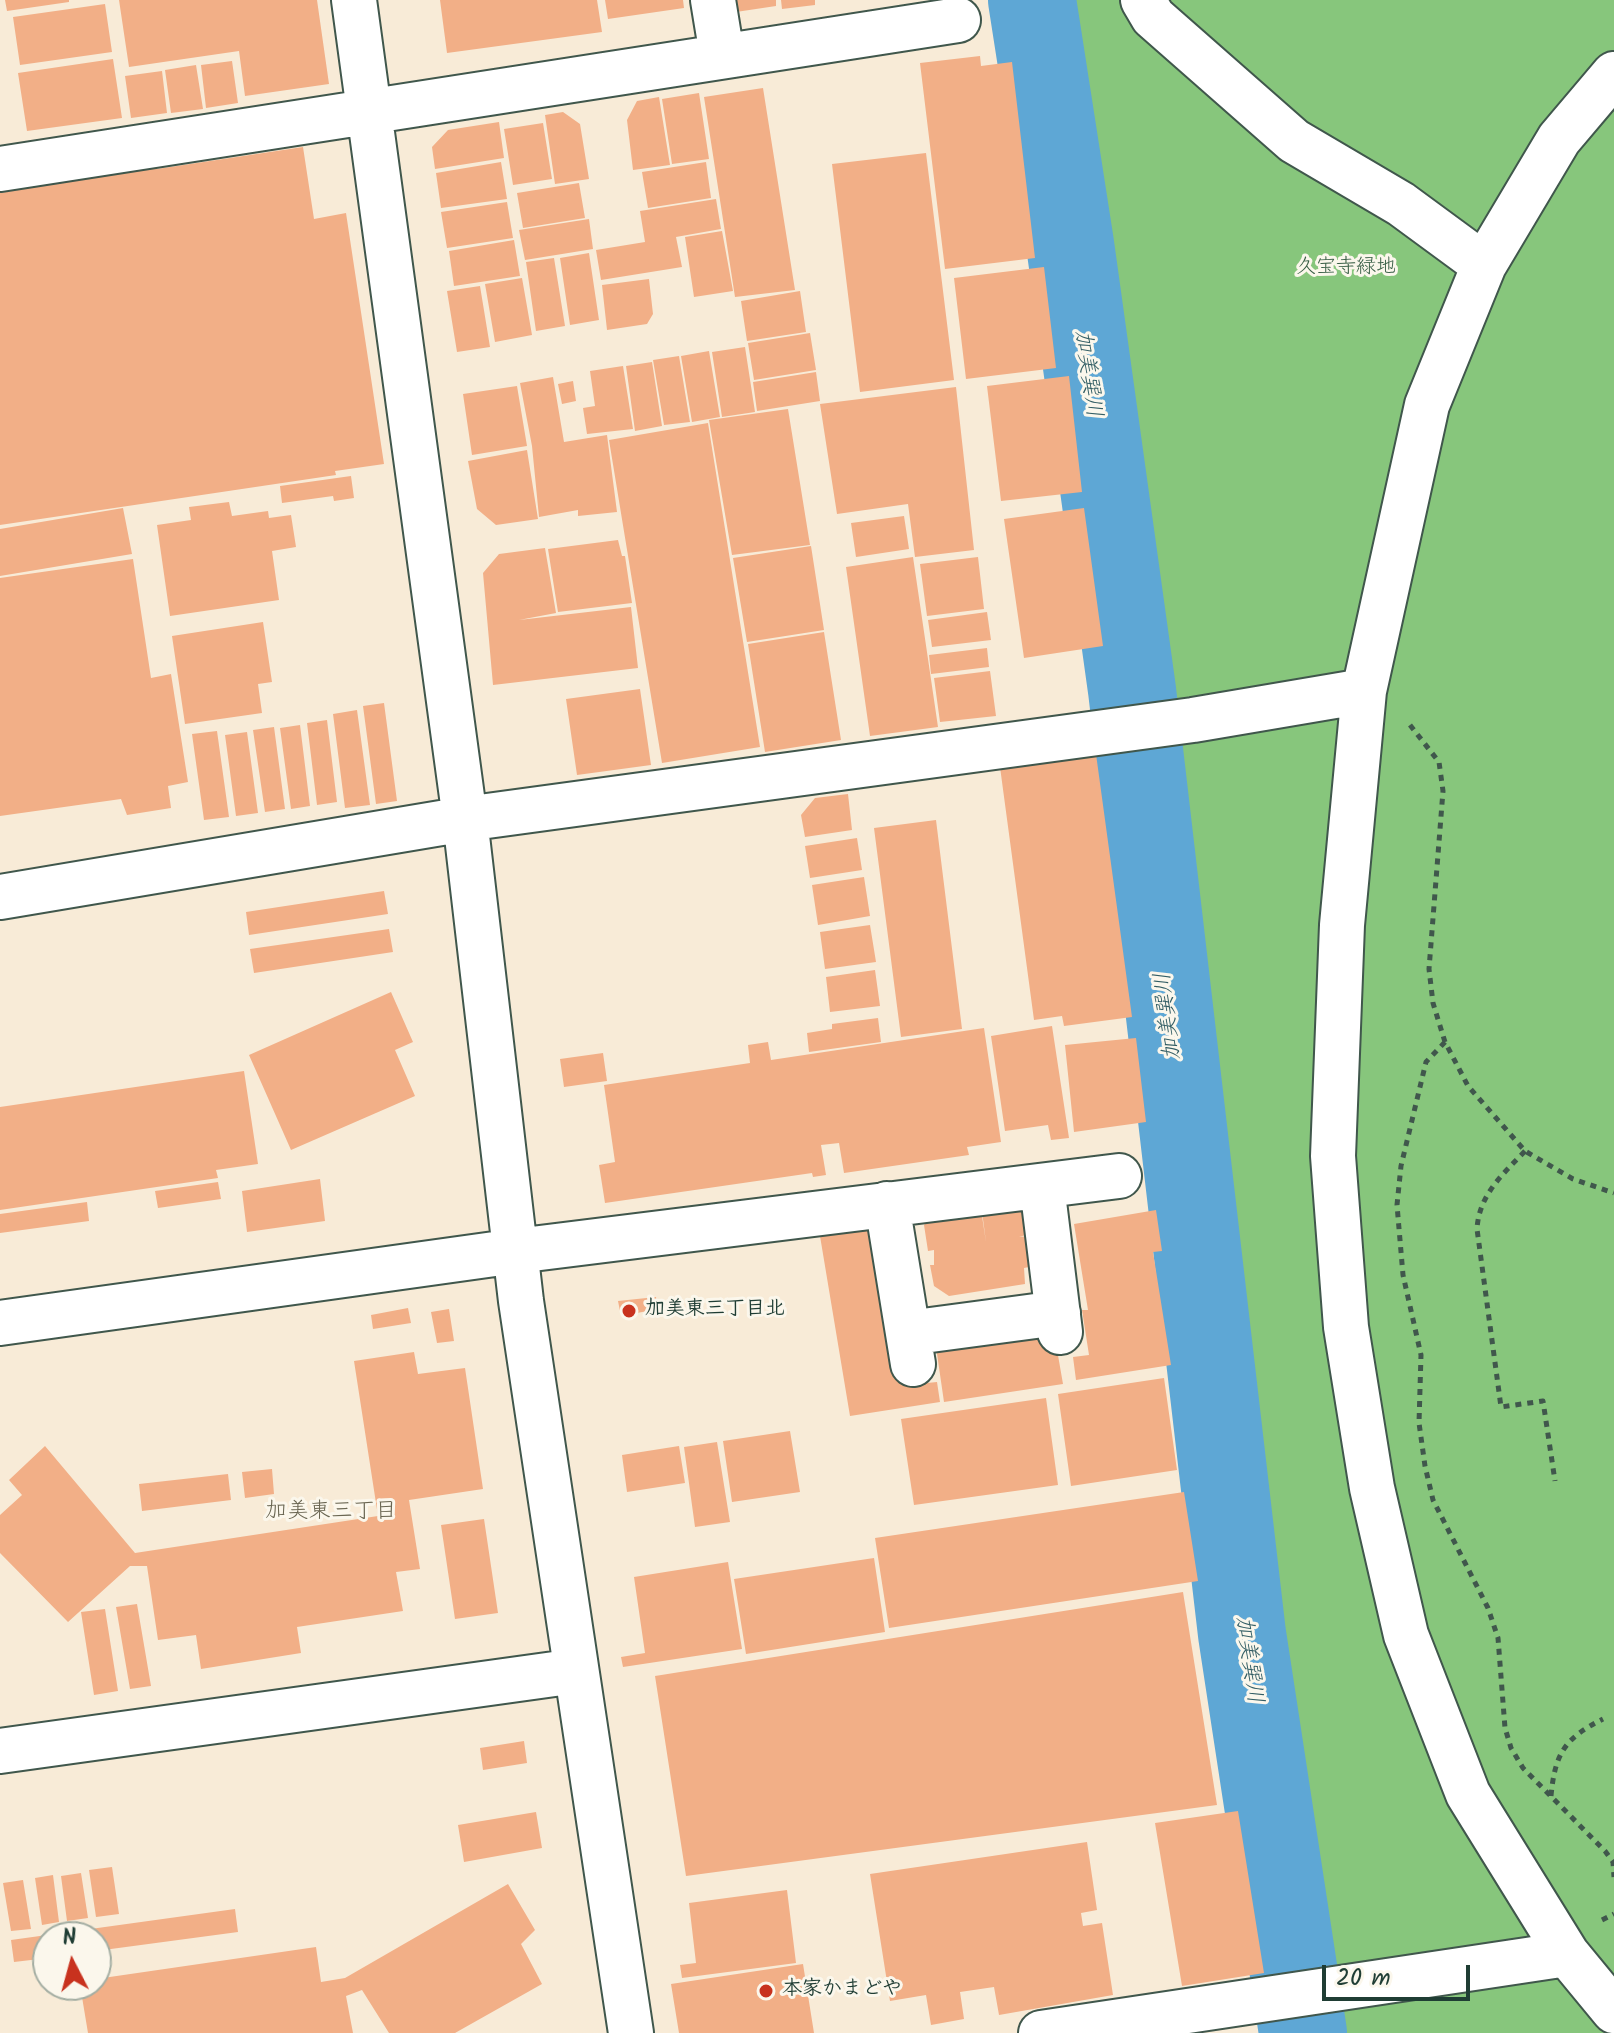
<!DOCTYPE html>
<html>
<head>
<meta charset="utf-8">
<style>
  body { margin:0 }
  #map { position:relative; width:1614px; height:2033px; overflow:hidden; background:#f8ebd7; font-family:Kalam,sans-serif }
  canvas { display:block }
  .north { position:absolute; left:32px; top:1921px; width:80px; height:80px; box-sizing:border-box; background:#fbf7ec; border:2px solid #a3ada2; border-radius:50%; rotate:354deg; font-size:22px; font-weight:700; line-height:32px; text-align:center; color:#1f3d34 }
  .north::after { content:''; display:block; margin:auto; width:28px; height:36px; background:#c8321e; clip-path:polygon(50% 0,100% 100%,50% 72%,0 100%) }
  .scale { position:absolute; left:1322px; top:1965px; width:148px; height:36px; box-sizing:border-box; border:4px solid #1f3d34; border-top:0; padding-left:10px; font-size:24px; line-height:28px; white-space:nowrap; color:#1f3d34; -webkit-text-stroke:6px #fbf7ec; paint-order:stroke }
</style>
</head>
<body>
<div id="map">
<canvas width="1614" height="2033"></canvas>
<div class="north">N</div>
<div class="scale">20 m</div>
</div>
<script>
const g = document.querySelector('canvas').getContext('2d');
g.lineJoin = 'round';
function paint(path, color) { g.fillStyle = color; g.fill(path, 'evenodd'); }
function stroke(path, color, width, dash) { g.strokeStyle = color; g.lineWidth = width; g.lineCap = dash ? 'butt' : 'round'; g.setLineDash(dash || []); g.stroke(path); }
function drawText(font, color, halo, rows, align = 'center') {
  g.font = font + ' Kalam,"Klee One",sans-serif'; g.lineWidth = 6; g.setLineDash([]); g.textBaseline = 'middle'; g.strokeStyle = halo; g.fillStyle = color; for (const [text, x, y, turn = 0] of rows) {
    g.save(); g.translate(x, y); g.rotate((+turn || 0) * Math.PI / 180); g.textAlign = isNaN(turn) ? turn : align; if (halo) g.strokeText(text, 0, 0); g.fillText(text, 0, 0); g.restore();
  }
}
paint(new Path2D(`
  M1039 0H1614V2033H1320L1245 1537Z`), '#87c67c');
stroke(new Path2D(`
  M1032 0 1070 244 1132 690 1242 1634 1303 2033`), '#5ea7d5', 88);
paint(new Path2D(`
  M5 0H69V2L7 11Z
  M119 0H317L329 84 245 96 239 51 129 67Z
  M440 0H597L602 32 447 53Z
  M605 0H683L684 8 608 19Z
  M735 0H776V6L736 12Z
  M781 0H815V5L782 9Z
  M105 4 112 52 20 65 13 17Z
  M980 56 981 66 1012 62 1035 258 945 269 920 63Z
  M113 59 122 118 27 131 18 73Z
  M232 61 238 103 206 108 201 65Z
  M196 65 203 109 171 113 165 70Z
  M162 71 167 113 131 118 125 76Z
  M763 88 795 290 735 297 704 97Z
  M699 93 709 159 672 164 662 99Z
  M659 97 670 165 633 170 627 120 637 101Z
  M563 112 580 124 589 179 555 184 545 115Z
  M499 122 504 158 435 169 432 147 448 130Z
  M543 123 552 179 513 185 504 129Z
  M303 147 314 219 346 213 384 464 335 471 336 475 0 525V193L156 166 157 169Z
  M926 153 954 380 860 392 832 164Z
  M501 162 507 199 441 208 436 173Z
  M706 162 711 198 648 208 642 172Z
  M579 183 585 218 523 228 517 193Z
  M716 199 721 229 676 237 682 267 601 280 596 250 645 242 640 211Z
  M507 202 513 238 447 248 441 212Z
  M589 219 593 249 525 260 519 230Z
  M722 231 733 291 694 297 685 237Z
  M514 240 520 276 454 286 449 251Z
  M589 253 599 320 570 325 560 258Z
  M554 258 565 326 536 331 526 262Z
  M1044 267 1056 368 966 379 954 278Z
  M522 278 532 335 495 342 485 284Z
  M649 279 653 314 647 324 607 330 602 285Z
  M480 286 490 347 457 352 447 291Z
  M800 291 806 332 747 341 741 301Z
  M810 333 816 370 754 380 748 343Z
  M745 347 755 412 722 417 712 352Z
  M709 351 720 417 692 422 681 356Z
  M679 356 690 422 664 425 653 360Z
  M652 362 662 426 635 431 626 366Z
  M623 366 633 429 587 434 583 408 595 406 590 371Z
  M816 372 820 401 757 411 753 382Z
  M1069 376 1082 492 1001 501 987 386Z
  M553 377 564 442 607 435 617 512 578 516V510L539 517 532 446 520 383Z
  M573 381 576 401 562 404 558 384Z
  M517 386 527 446 472 455 463 394Z
  M956 387 974 550 915 557 908 504 837 514 820 404Z
  M788 409 810 545 732 555 709 420Z
  M708 423 760 747 662 763 609 440Z
  M527 450 538 519 496 525 477 509 468 461Z
  M351 476 354 498 334 501 333 496 282 503 280 486Z
  M229 502 232 516 268 511 269 518 291 515 296 547 272 551 279 600 170 616 157 525 191 520 189 507Z
  M123 508 132 554 0 576V529Z
  M1084 508 1103 646 1024 658 1004 519Z
  M904 516 909 549 856 557 851 523Z
  M618 540 622 556H625L632 603 558 612 548 549Z
  M811 546 824 630 747 642 733 558Z
  M545 548 556 613 519 620 631 607 638 668 493 685 483 573 499 554Z
  M913 557 938 727 870 736 846 567Z
  M978 557 984 609 927 616 920 564Z
  M133 559 151 678 171 674 188 782 168 786 171 808 127 815 121 799 0 816V578Z
  M987 612 991 640 932 647 928 620Z
  M263 622 272 682 258 684 262 713 185 724 172 636Z
  M824 632 841 740 765 752 748 644Z
  M987 648 989 667 931 674 929 655Z
  M990 671 996 716 940 722 934 678Z
  M640 689 651 765 577 775 566 699Z
  M384 703 397 801 376 804 363 706Z
  M357 710 370 805 345 808 333 714Z
  M327 720 337 802 317 805 307 723Z
  M300 725 310 806 291 809 280 728Z
  M274 727 285 809 265 812 253 730Z
  M217 731 229 817 204 820 192 734Z
  M247 732 258 813 236 816 225 735Z
  M1096 754 1132 1017 1064 1026 1062 1016 1034 1020 1000 767Z
  M848 794 852 830 805 837 801 815 815 798Z
  M936 820 962 1029 901 1037 874 828Z
  M857 838 862 870 810 878 805 846Z
  M864 877 870 916 818 925 812 885Z
  M384 891 388 914 249 935 246 912Z
  M870 925 876 962 825 969 820 932Z
  M389 929 393 952 254 973 250 949Z
  M875 970 880 1006 830 1012 826 977Z
  M391 992 413 1042 395 1050 415 1096 291 1150 249 1055Z
  M878 1018 881 1042 809 1052 807 1033 832 1029V1024Z
  M1052 1026 1069 1138 1051 1140 1048 1125 1005 1131 991 1036Z
  M984 1028 1001 1142 967 1147 969 1155 844 1173 839 1143 821 1145 826 1175 813 1177 812 1173 605 1203 599 1165 615 1162 604 1085 750 1063 748 1045 768 1042 771 1060Z
  M1136 1038 1146 1122 1074 1132 1065 1045Z
  M603 1053 607 1081 564 1087 560 1059Z
  M244 1071 258 1164 216 1170 218 1178 0 1210V1107Z
  M320 1179 325 1221 247 1232 242 1191Z
  M218 1182 221 1199 158 1208 155 1191Z
  M1022 1198 1026 1235 1019 1237 1039 1235 1044 1264 1024 1268 1025 1284 949 1296 934 1286 930 1265H934V1250L928 1251 924 1225 937 1209 980 1203 986 1242 981 1204Z
  M87 1202 89 1221 0 1233V1214Z
  M1156 1210 1162 1251 1153 1252 1171 1365 1076 1380 1073 1357 1089 1355 1082 1310H1088L1074 1224Z
  M876 1217 927 1383 937 1382 940 1402 850 1416 818 1224Z
  M656 1297 658 1309 621 1316 618 1301Z
  M408 1308 411 1323 373 1329 371 1315Z
  M449 1309 454 1341 437 1343 431 1312Z
  M1051 1315 1063 1384 944 1402 934 1333Z
  M414 1352 418 1374 465 1368 483 1489 409 1500 420 1569 396 1572 403 1611 297 1627 301 1653 201 1669 196 1635 158 1640 147 1566H130L68 1622 0 1553V1515L22 1495 9 1480 45 1446 135 1553 378 1516 354 1361Z
  M1164 1378 1177 1470 1071 1486 1058 1394Z
  M1046 1398 1058 1485 914 1505 901 1419Z
  M790 1431 800 1492 732 1502 723 1441Z
  M717 1442 730 1522 695 1527 684 1447Z
  M679 1446 685 1483 627 1492 622 1455Z
  M272 1469 274 1494 245 1498 242 1472Z
  M228 1474 231 1500 142 1511 139 1484Z
  M1184 1492 1198 1581 889 1628 875 1538Z
  M484 1519 498 1613 455 1619 441 1525Z
  M874 1558 885 1632 746 1654 734 1579Z
  M728 1562 742 1649 623 1667 621 1657 645 1653 634 1577Z
  M1183 1592 1217 1805 686 1876 655 1676Z
  M137 1604 151 1686 130 1689 116 1607Z
  M105 1609 118 1691 94 1695 81 1612Z
  M524 1741 527 1763 483 1770 480 1748Z
  M1238 1811 1264 1973 1182 1986 1155 1823Z
  M536 1812 542 1848 464 1862 458 1825Z
  M1087 1842 1097 1910 1081 1913 1083 1926 1102 1923 1113 1995 999 2015 994 1987 960 1992 964 2019 931 2025 926 1995 890 2001 870 1874Z
  M112 1867 119 1914 96 1917 89 1870Z
  M81 1873 88 1918 67 1921 61 1876Z
  M53 1875 59 1922 42 1925 35 1878Z
  M23 1880 31 1929 11 1931 3 1883Z
  M508 1884 535 1930 521 1944 542 1984 455 2033H389L362 1990 346 1996 353 2033H88L80 1985H96V1979L316 1947 321 1982 345 1978Z
  M787 1890 796 1963 682 1978 680 1965 696 1963 689 1903Z
  M235 1909 238 1932 96 1951V1937H48V1958L14 1962 11 1940Z
  M803 1964 814 2033H679L671 1984Z`), '#f2af87');
const minor = new Path2D(`
  M354 0 465 819 521 1301 631 2033
  M713 0 722 55
  M1143 0 1153 17 1294 141 1401 204 1484 265
  M1614 74 1559 139 1484 265 1427 405 1364 691 1342 925 1333 1156 1346 1327 1372 1488 1406 1635 1468 1794 1567 1954 1614 2011
  M0 169 958 20
  M0 897 465 819 1193 720 1364 691
  M1042 1186 1060 1332
  M887 1204 913 1364
  M0 1323 516 1251 1119 1176
  M908 1333 1058 1313
  M0 1751 576 1671
  M1041 2033 1567 1954`);
stroke(minor, '#40574c', 48);
stroke(new Path2D(`
  M1410 725 1439 762 1443 791 1429 969 1433 1003 1445 1042 1468 1086 1525 1151 1573 1179 1614 1193
  M1445 1042 1426 1062 1401 1166 1397 1205 1403 1275 1421 1355 1419 1423 1425 1466 1433 1500 1488 1608 1498 1638 1505 1728 1511 1748 1523 1768 1605 1851 1613 1862 1614 1877
  M1525 1151C1502 1175 1479 1195 1477 1229L1501 1407 1543 1401 1555 1481
  M1551 1796C1555 1753 1565 1738 1603 1719
  M1602 1920 1614 1914`), '#40574c', 5, [6, 6]);
stroke(minor, '#fff', 44);
for (const [x, y, r, color] of [
  [629,1311,8,"#c8321e"],
  [766,1991,8,"#c8321e"]
]) { const dot = new Path2D(); dot.arc(x, y, r, 0, 2 * Math.PI); g.fillStyle = color; g.fill(dot); stroke(dot, '#fbf7ec', 3); }
drawText('20px', '#395f46', '#fbf7ec', [
  ["久宝寺緑地",1346,269]
]);
drawText('bold 20px', '#1f3d34', '#fbf7ec', [
  ["加美東三丁目北",645,1311],
  ["本家かまどや",782,1991]
], 'left');
drawText('italic 22px', '#325d64', '#fbf7ec', [
  ["加美巽川",1086,374,82],
  ["加美巽川",1170,1016,-97],
  ["加美巽川",1247,1660,82]
]);
drawText('22px', '#696551', '#fbf7ec', [
  ["加美東三丁目",331,1513]
]);
</script>
</body>
</html>
